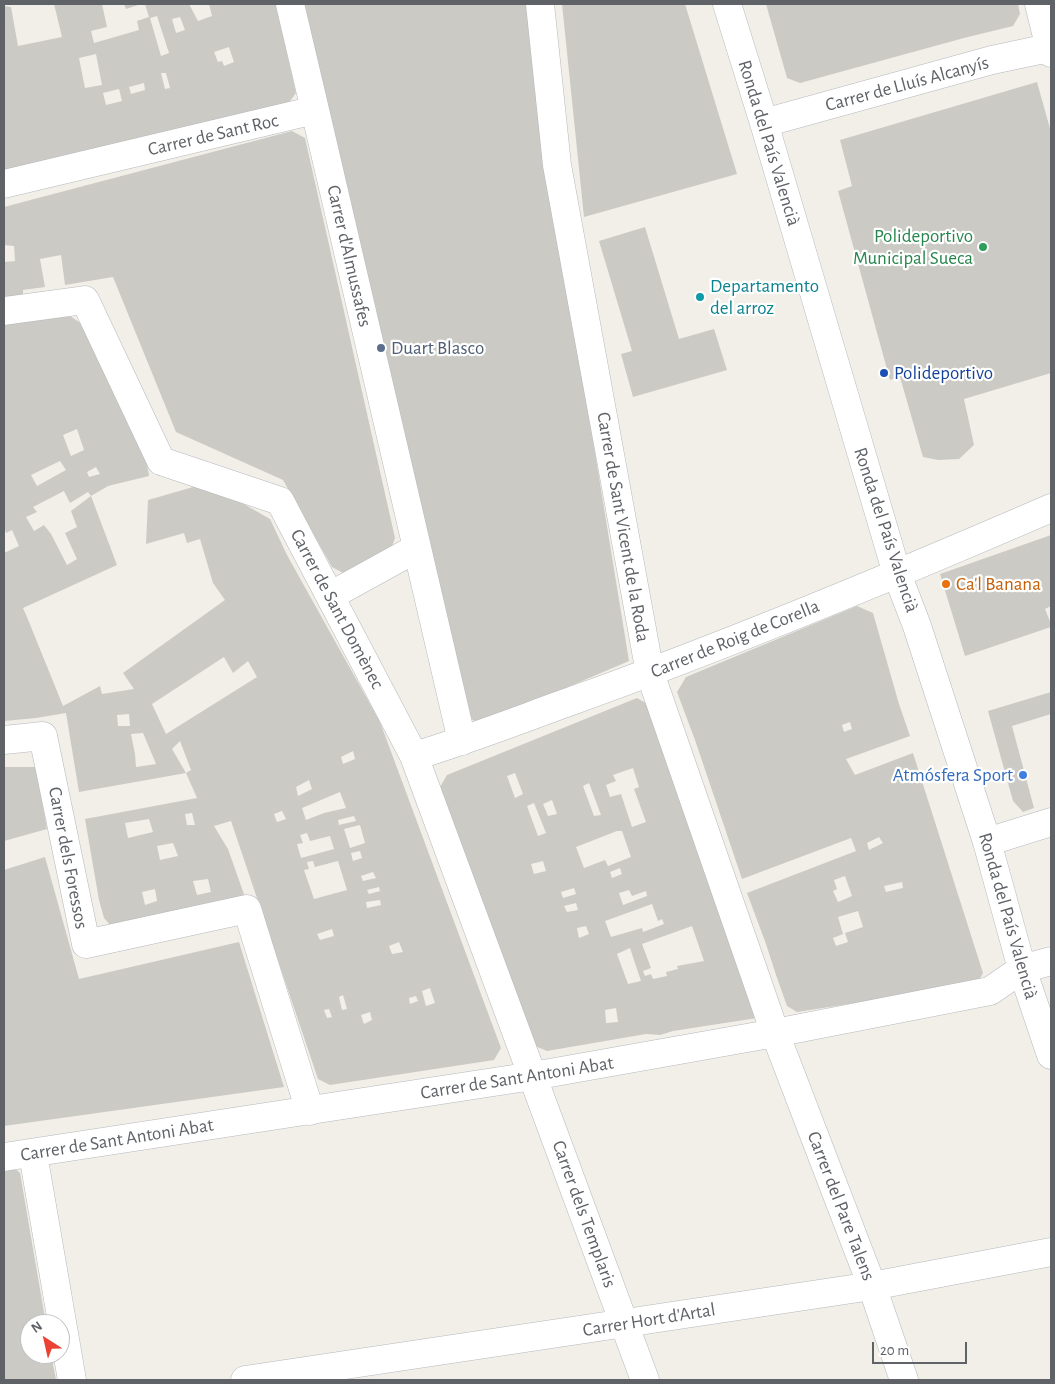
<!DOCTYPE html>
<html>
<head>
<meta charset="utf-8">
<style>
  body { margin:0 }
  #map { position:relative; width:1055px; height:1384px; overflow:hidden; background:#f1efe8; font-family:"Alegreya Sans",sans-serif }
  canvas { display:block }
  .frame { position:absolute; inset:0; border:5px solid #5f6368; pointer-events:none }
  .north { position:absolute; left:20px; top:1314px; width:50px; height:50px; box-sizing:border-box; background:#fff; border:1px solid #bfc1c3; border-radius:50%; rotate:325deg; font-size:14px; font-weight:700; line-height:20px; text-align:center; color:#5f6368 }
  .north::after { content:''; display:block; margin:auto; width:18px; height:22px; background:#ea4335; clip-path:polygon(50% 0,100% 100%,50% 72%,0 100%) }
  .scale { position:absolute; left:872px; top:1342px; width:95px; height:22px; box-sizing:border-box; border:2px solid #5f6368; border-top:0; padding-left:6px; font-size:15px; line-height:18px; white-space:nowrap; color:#5f6368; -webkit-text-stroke:4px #fff; paint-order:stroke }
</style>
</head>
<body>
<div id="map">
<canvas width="1055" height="1384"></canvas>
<div class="frame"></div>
<div class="north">N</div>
<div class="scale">20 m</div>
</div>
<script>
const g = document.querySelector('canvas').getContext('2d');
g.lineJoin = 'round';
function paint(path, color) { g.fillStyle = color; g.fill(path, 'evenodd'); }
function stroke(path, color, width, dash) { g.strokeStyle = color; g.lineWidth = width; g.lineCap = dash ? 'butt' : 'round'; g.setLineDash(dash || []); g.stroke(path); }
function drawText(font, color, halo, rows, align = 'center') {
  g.font = font + ' "Alegreya Sans",sans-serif'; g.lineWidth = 4.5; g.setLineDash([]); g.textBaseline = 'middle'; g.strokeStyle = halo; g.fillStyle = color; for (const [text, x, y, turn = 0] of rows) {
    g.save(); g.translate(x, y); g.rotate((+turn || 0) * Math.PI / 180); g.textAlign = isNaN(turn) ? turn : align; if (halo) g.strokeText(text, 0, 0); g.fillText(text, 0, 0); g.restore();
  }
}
paint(new Path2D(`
  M54 4H102L107 27 91 31 94 43 139 30 137 21 149 17 145 4H189L198 21 212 16 209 4H276L296 93 288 104 4 175V6L11 7 18 46 62 37ZM157 16 169 53 161 56 150 18ZM180 17 185 30 176 33 172 19ZM229 47 234 62 224 66 222 61 218 62 214 52ZM96 54 102 85 85 88 79 58ZM161 73H166L170 88 165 89ZM144 83 145 90 131 94 129 87ZM119 89 122 101 106 105 103 93Z
  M124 4H141L126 9Z
  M302 4H532L549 171 629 661 481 724 467 717Z
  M562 4H685L737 174 584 217Z
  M766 4H932V5L938 4H1018L1020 14 1013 26 964 38 800 83 787 78Z
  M1037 82 1051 132V373L964 399 974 445 959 459 938 460 923 457 900 377 890 380 838 191 852 186 840 140Z
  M292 131 305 138 395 538 390 552 345 574 332 567 283 480 176 432 113 277 65 285 61 255 40 259 45 287 23 290V297L4 299V262L15 261 14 246 4 245V207Z
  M645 227 679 339 714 329 727 370 633 397 621 354 632 351 599 241Z
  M70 316 82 324 145 451 149 476 108 486 91 496 117 565 23 608 27 617 63 706 100 686 102 694 134 689 123 673 225 600 213 583 200 539 187 543 184 533 146 544 148 500 207 483 270 519 287 555 380 722 501 1048 494 1060 330 1085 318 1079 231 821 214 826 228 849 246 900 111 926 104 918 99 900 85 819 197 798 186 773 191 770 180 741 172 749 186 773 79 792 66 713 36 718 4 721V553L19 546 12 530 6 533 4 526V324ZM77 429 84 450 71 456 63 435ZM60 461 66 470 37 486 31 475ZM96 467 100 474 89 477 87 472ZM64 491 70 503 88 492 91 496 71 511 77 527 65 533 77 559 67 565 51 534 44 525 34 531 26 517 37 512 33 507ZM224 657 233 673 248 661 257 677 166 734 152 704ZM129 714 130 726H118L117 715ZM143 733 156 764 136 767 135 754 131 734ZM353 751 355 759 343 764 341 757ZM309 780 312 789 298 796 296 787ZM340 792 346 808 324 813 306 820 302 808ZM282 811 286 819 277 822 274 814ZM192 813 195 825H187L185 814ZM354 816 356 821 339 825 338 820ZM149 819 153 832 128 838 125 823ZM360 825 365 843 350 848 344 829ZM307 833 310 841 330 836 334 849 301 858 297 844 303 843 300 835ZM173 843 178 856 160 860 157 846ZM360 851 362 858 353 861 351 853ZM313 861 315 867 338 861 347 890 314 899 304 870 309 869 307 862ZM373 872 376 878 363 881 361 876ZM208 879 211 892 197 895 193 881ZM379 887 380 891 369 894 367 890ZM155 889 157 901 145 905 142 892ZM380 900 381 905 367 908 366 902ZM332 929 334 936 320 940 317 934ZM399 942 403 952 392 954 389 946ZM430 988 435 1003 426 1006 422 991ZM343 995 347 1009 342 1010 339 997ZM416 996 418 1001 410 1004 409 998ZM329 1009 332 1017 327 1018 324 1010ZM370 1012 372 1020 364 1024 361 1015Z
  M1051 535V606L1045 609 1051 624V627L965 656 940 574Z
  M857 606 873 613 899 704 910 736 846 759 855 775 913 753 983 973 977 984 797 1012 787 1006 776 975 766 944 747 893 856 851 851 838 742 879 695 740 677 692 686 677ZM850 722 852 729 844 732 842 725ZM879 837 883 843 869 850 867 843ZM845 876 852 896 838 902 833 891 837 889 834 880ZM902 882 903 888 886 892 884 886ZM858 911 863 927 845 933 848 942 836 946 833 938 843 934 838 917Z
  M1051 692V714L1012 726 1034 808 1023 812 1013 801 988 711Z
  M637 698 649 705 757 1018 673 1031 660 1035 646 1034 547 1051 535 1046 499 946 492 930 440 787 447 775ZM633 768 639 787 634 789 646 822 632 827 621 794 610 797 606 785 616 781 613 775ZM515 773 523 794 515 798 507 776ZM589 783 601 815 594 816 583 786ZM552 800 557 814 548 816 543 804ZM534 803 546 833 538 836 527 806ZM617 831H622L631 857 608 866 605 860 584 868 576 847ZM543 861 546 871 534 874 531 864ZM620 868 622 874 612 878 610 872ZM574 888 576 894 563 898 561 892ZM629 890 632 896 646 891 647 896 623 905 619 893ZM576 903 578 910 567 912 564 906ZM652 904 658 921 662 919 664 924 643 932 642 928 611 937 605 921ZM586 926 589 934 579 938 577 928ZM692 926 704 961 677 966 678 969 666 972 667 976 653 979 651 974 645 976 643 971 651 968 642 944ZM630 948 641 981 628 984 617 954ZM616 1008 618 1022 606 1023 605 1010Z
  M4 767H36L47 829 4 841Z
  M45 857 79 979 239 942 284 1087 4 1126V870Z
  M11 1165 20 1173 46 1324H30V1354H51L56 1380H4V1166Z`), '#cccac5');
const street = new Path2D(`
  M540 4 557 165 650 673 775 1033 872 1286 904 1380
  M727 4 764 123 897 574 917 626 987 842 1022 969 1051 1055
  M1039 4 1051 53
  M315 110 462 741
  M764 123 992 60 1044 49 1051 51
  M4 184 315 110 290 4
  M4 311 85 300 161 461 280 501 414 756 645 1380
  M330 596 417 548
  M4 740 43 736 86 944 247 909 310 1111
  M414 756C468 740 521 719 574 700 736 642 894 576 1051 508
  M987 842 1051 822
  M33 1154 72 1380
  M4 1157 533 1076 775 1033 990 991 1022 969 1051 961
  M245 1380 872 1286 1051 1252`);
stroke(street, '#b5b8bc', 29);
stroke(street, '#fff', 28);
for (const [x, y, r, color] of [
  [983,247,5,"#2e9e5b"],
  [700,297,5,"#0f9aa8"],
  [381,348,5,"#5c6f8a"],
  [884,373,5,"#1a4fb4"],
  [946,584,5,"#e8710a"],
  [1023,775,5,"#3f7fe0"]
]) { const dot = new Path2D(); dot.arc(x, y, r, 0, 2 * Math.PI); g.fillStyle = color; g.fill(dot); stroke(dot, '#fff', 2); }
drawText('19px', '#5f6368', '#fff', [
  ["Carrer de Lluís Alcanyís",907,84,-15],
  ["Carrer de Sant Roc",213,135,-13],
  ["Ronda del País Valencià",769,143,73],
  ["Carrer d'Almussafes",349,256,77],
  ["Carrer de Sant Vicent de la Roda",623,527,80],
  ["Ronda del País Valencià",886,530,72],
  ["Carrer de Sant Domènec",337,609,62],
  ["Carrer de Roig de Corella",735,639,-22],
  ["Carrer dels Foressos",68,858,79],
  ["Ronda del País Valencià",1008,916,74],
  ["Carrer de Sant Antoni Abat",517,1078,-9],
  ["Carrer de Sant Antoni Abat",117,1140,-9],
  ["Carrer del Pare Talens",841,1206,69],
  ["Carrer dels Templaris",584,1214,70],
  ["Carrer Hort d'Artal",649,1320,-9]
]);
drawText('19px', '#27864d', '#fff', [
  ["Polideportivo",973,236],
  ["Municipal Sueca",973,258]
], 'right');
drawText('19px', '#0d838f', '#fff', [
  ["Departamento",710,286],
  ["del arroz",710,308]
], 'left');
drawText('19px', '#4e5e75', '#fff', [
  ["Duart Blasco",391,348]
], 'left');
drawText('19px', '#164399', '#fff', [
  ["Polideportivo",894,373]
], 'left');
drawText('19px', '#c56008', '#fff', [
  ["Ca'l Banana",956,584]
], 'left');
drawText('19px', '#366cbe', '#fff', [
  ["Atmósfera Sport",1013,775]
], 'right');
</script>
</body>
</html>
